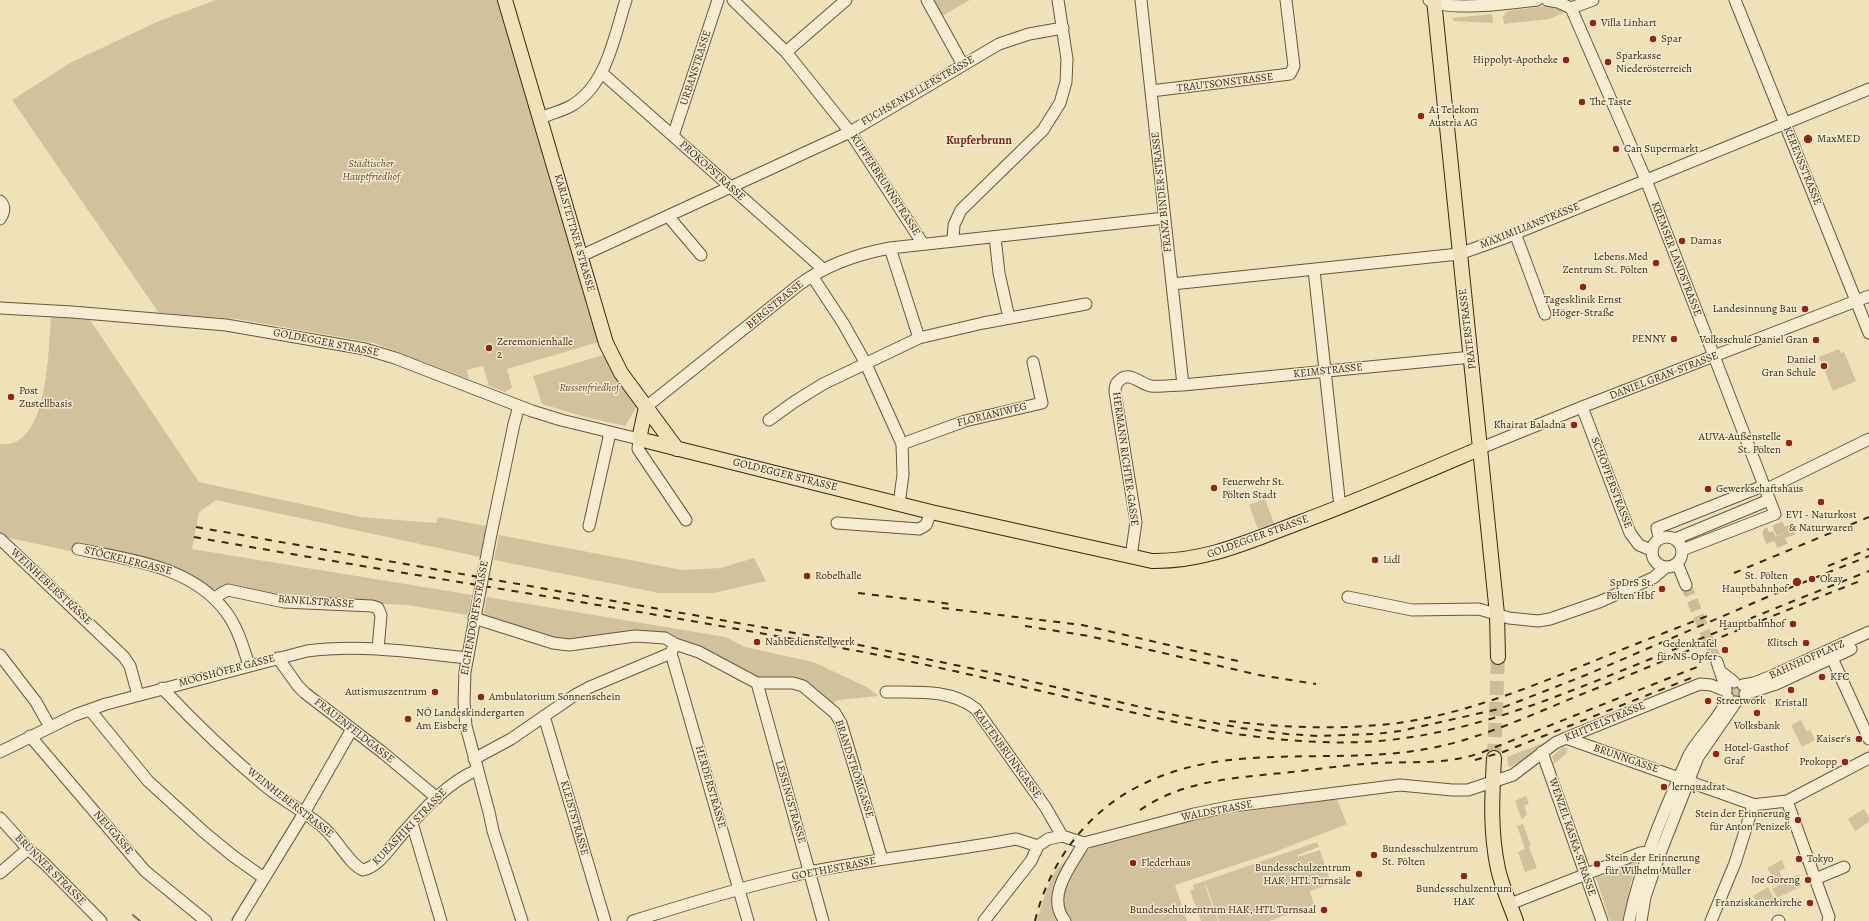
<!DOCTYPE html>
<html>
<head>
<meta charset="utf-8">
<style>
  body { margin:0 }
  canvas { display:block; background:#efe2b9 }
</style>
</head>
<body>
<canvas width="1869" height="921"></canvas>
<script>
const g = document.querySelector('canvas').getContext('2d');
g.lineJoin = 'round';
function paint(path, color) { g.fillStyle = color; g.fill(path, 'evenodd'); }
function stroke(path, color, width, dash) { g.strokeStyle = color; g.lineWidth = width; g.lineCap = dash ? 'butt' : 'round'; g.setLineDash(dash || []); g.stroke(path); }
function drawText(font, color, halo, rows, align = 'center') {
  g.font = font + ' Alegreya,serif'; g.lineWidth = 3; g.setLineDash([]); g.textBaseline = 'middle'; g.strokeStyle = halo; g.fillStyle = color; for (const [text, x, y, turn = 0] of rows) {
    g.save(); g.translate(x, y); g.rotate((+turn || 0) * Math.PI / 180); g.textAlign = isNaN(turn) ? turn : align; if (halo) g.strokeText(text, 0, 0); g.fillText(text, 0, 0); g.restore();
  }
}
paint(new Path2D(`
  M216 0H498L599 342 507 369 512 388 505 392 489 386 483 366 467 370 469 379 374 343 237 319 159 313 12 100 70 63 159 21Z
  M931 0H970L940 17Z
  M1546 6 1558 9 1564 13 1549 19 1504 24 1503 16 1508 11Z
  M1492 14 1493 23 1453 21V18Z
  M51 317 90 320 199 482 361 517 436 523 438 517 486 526 480 557 216 500 199 512 192 549 472 595 468 615 408 605 285 600 227 586 211 590 195 578 0 536V444C49 450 48 349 51 317Z
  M1839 349 1841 353 1844 352 1856 381 1833 391 1819 357Z
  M603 355 616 380 637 406 625 426 585 417 542 404 533 376Z
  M1265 499 1274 523 1258 529 1249 505Z
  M499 535 682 570 720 568 754 558 766 581 713 593H659L494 560Z
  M487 597 725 637 745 647 813 662 867 687 878 696 838 700 831 705 810 687 750 675 667 636 568 643 483 617Z
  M1731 692a5 5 0 1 1 10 0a5 5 0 1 1-10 0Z
  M1801 720 1807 732 1810 730 1815 740 1802 747 1791 725Z
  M1546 742 1520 762 1510 767 1508 765 1507 757Z
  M1563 747 1568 748 1566 754 1554 764 1552 756Z
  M1526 796 1529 803 1524 806 1527 814 1522 820 1515 801Z
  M1337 799 1347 824 1275 852 1175 885 1187 921H1068L1060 908C1065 889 1071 857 1091 848L1208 817Z
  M1864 809 1869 818V822L1855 831 1848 819Z
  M1523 824 1531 846 1529 847 1537 868 1525 872 1518 852 1525 849 1517 826Z
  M1317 842 1319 847 1297 855 1298 857 1320 850 1331 884 1310 891 1314 905 1269 921H1219L1206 885 1205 886 1218 921H1201L1190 891 1194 889 1193 885Z
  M1069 857 1060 881 1063 921H1037C1041 908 1049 878 1058 868 1061 865 1066 861 1069 857Z
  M1637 858H1639L1631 882 1624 921H1610L1596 878 1634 863Z
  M1782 860 1785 868 1779 871 1784 880 1777 884 1767 868Z
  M1799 874 1802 886 1777 898 1772 889Z
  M1768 887 1775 900 1760 908 1753 896Z`), '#d1c29d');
stroke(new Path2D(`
  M133 915 140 921`), '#837154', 2);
stroke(new Path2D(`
  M1786 526 1790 537 1772 544 1768 533Z
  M1686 585 1717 662`), '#cbbd98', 11, [11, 5.5]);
stroke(new Path2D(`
  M1494 758 1498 657`), '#cbbd98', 14, [14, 7]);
const minor = new Path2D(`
  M733 0 786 52 850 132 923 244
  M927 0 963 65
  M1141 0 1183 385
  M1429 0C1448 12 1513 3 1537 0
  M1547 0 1558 2 1571 8 1593 0
  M1735 0 1869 333
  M1571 8 1646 180 1775 514 1682 550
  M786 52 846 0
  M602 73 823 269
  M1151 91 1290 74 1294 66 1286 0
  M540 118C550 114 562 111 571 106 607 85 614 37 626 0
  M673 136 718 0
  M0 201C6 207 4 213 0 219
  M668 216 701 255
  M1515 233 1545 314
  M995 237 999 273 1009 318
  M953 240 954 225 961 210 1043 130 1060 103 1066 82 1067 59 1058 0
  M890 248 919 338
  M581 256 850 132 999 44 1029 34 1063 28
  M1314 270 1340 507
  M812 276 843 323 865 362 902 444 903 475 899 504
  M1172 284 1459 254 1507 237 1869 89
  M0 308 72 312 226 325 365 349 395 358 532 411 561 420 639 439 638 449 686 520
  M646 407 800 284C828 264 857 254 890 248L1165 218
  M1582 407 1630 533 1639 545 1651 550
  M769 420 794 402 823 384 919 338 983 323 1086 304
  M902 444 965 421 1042 403 1033 362
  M1481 448 1582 407 1869 296
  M1765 490 1869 439
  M837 523 919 529 926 525 931 512
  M589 526 610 433
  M491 534 514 424 519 406
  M1652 552a15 15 0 1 1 30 0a15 15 0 1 1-30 0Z
  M1659 538 1657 528 1763 486
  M0 539 124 657 130 666 138 695
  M1675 539 1769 500
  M78 549C130 560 192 566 226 612 238 628 243 647 249 665
  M1131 557 1136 522 1115 392C1115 388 1115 384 1119 381 1129 370 1140 384 1151 386 1161 387 1173 385 1183 385L1472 357
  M1677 563 1686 585
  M1348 597 1412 610 1479 609 1509 618 1538 621 1550 619 1599 602 1653 578 1666 567
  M215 598 222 593 228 590 284 602 372 606 378 608 381 615 378 649
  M476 612 465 672 464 701 466 726 489 812 493 831 522 921
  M474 618 553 643 569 645 635 636 665 638 675 644 699 652 757 683H793L803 686 835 713 841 723 882 859
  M671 653 748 921
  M0 655 36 702 50 727
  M278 658 298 686 305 693 382 752 437 798
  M1832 658 1869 739
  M1717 662 1726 689
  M1720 671 1734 682
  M757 683 823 921
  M1743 685 1754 683 1772 676 1869 632
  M162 688C194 722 228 755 264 785 283 801 306 812 324 828 337 839 349 864 363 870 380 866 392 845 403 833 424 809 448 782 477 770
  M886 692C916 692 952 689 976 709L1046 808 1062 836
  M1745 694 1776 684 1851 649
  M90 710 148 781 205 833 233 856 264 878
  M544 716 605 921
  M30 736 145 871 206 921
  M1566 738 1752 804V809L1735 863 1711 921
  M0 752 75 715 106 704 307 651C360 644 413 652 467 658
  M1542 752 1602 921
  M474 759 511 739 575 695 590 687 671 653 674 646
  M1787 801 1829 917 1828 921
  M1752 805 1787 801 1869 758
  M0 818 28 849 44 863 101 921
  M412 823 441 921
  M0 873 28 849
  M1815 879 1844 867
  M1510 904 1640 853 1648 852
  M238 921 304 813 352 729
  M633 921C691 903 749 885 809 872 878 858 947 852 1016 839L1038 846
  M984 921 1031 861 1038 846 1048 839 1062 836 1084 843 1194 814 1233 806 1400 785 1452 790H1468L1513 775 1555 743 1566 738 1700 684 1711 685 1726 691
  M1065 921C1045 896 1071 866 1084 843
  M1629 921C1641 863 1665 809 1689 755 1700 735 1719 720 1728 698
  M1641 921 1645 897 1659 856 1698 757 1736 702
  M1778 921H1779`);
const major = new Path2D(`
  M505 0 606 343 621 373 677 449
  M1434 0 1497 614 1498 657
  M646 407 639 439 931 512 1152 561C1205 562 1250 541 1298 523 1360 500 1420 474 1481 448
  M1494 758C1492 796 1490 832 1498 869 1502 887 1510 904 1516 921`);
stroke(minor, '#69563c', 13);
stroke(major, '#3c2712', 16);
stroke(minor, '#f5ecd2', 11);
stroke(major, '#efe2b9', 14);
stroke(new Path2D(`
  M196 527 840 641 1008 676 1179 716 1241 728 1287 734 1319 736 1376 734 1400 731 1499 709 1586 675 1772 595 1869 556
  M194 537C418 577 644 610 868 653 987 676 1104 708 1223 732 1275 740 1326 745 1379 741 1474 733 1561 695 1648 660 1722 630 1795 600 1869 571
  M1828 566 1869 549
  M1734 573 1869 517
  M858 593 951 604
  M942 608 1082 625 1242 662
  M1025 626 1089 636 1259 675 1316 684
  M1229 721C1286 728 1341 730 1398 723 1475 712 1545 681 1616 652 1648 639 1680 627 1712 614
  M1475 760 1503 752 1696 676
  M1140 810C1185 779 1238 778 1291 772 1321 769 1351 764 1381 763 1419 761 1447 765 1483 752L1697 667
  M1035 921C1049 863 1086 812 1141 785 1234 738 1342 769 1441 746 1491 735 1546 708 1595 689 1683 653 1771 616 1860 581`), '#3c2712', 2, [7, 7]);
const minorBridge = new Path2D(`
  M476 612 491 534`);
stroke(minorBridge, '#69563c', 13, []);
stroke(minorBridge, '#f5ecd2', 11);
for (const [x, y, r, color] of [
  [1593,23,4,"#8f2418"],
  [1653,39,4,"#8f2418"],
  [1566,60,4,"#8f2418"],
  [1608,62,4,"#8f2418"],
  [1582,102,4,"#8f2418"],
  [1421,116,4,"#8f2418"],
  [1808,139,5,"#8f2418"],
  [1616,149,4,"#8f2418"],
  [1682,241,4,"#8f2418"],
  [1656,263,4,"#8f2418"],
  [1583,287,4,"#8f2418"],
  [1805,309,4,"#8f2418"],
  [1674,339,4,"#8f2418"],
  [1816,340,4,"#8f2418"],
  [489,348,4,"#8f2418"],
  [1824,366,4,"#8f2418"],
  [11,397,4,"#8f2418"],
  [1574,425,4,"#8f2418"],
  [1789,443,4,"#8f2418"],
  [1214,488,4,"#8f2418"],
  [1708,489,4,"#8f2418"],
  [1821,502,4,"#8f2418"],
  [1375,560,4,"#8f2418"],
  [807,576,4,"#8f2418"],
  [1812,579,4,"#8f2418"],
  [1797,582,5,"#8f2418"],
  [1662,589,4,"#8f2418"],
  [1793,624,4,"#8f2418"],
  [757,642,4,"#8f2418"],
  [1806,643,4,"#8f2418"],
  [1725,650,4,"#8f2418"],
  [1822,677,4,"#8f2418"],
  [1791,690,4,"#8f2418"],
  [435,692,4,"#8f2418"],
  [481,697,4,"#8f2418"],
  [1708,701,4,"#8f2418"],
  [1757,713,4,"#8f2418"],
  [408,719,4,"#8f2418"],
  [1859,739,4,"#8f2418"],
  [1716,754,4,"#8f2418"],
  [1845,762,4,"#8f2418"],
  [1664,787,4,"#8f2418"],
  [1798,820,4,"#8f2418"],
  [1374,855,4,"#8f2418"],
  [1799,859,4,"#8f2418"],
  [1133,863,4,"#8f2418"],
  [1597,864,4,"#8f2418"],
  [1359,874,4,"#8f2418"],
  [1464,876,4,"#8f2418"],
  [1808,880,4,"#8f2418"],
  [1810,903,4,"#8f2418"],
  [1324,910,4,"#8f2418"]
]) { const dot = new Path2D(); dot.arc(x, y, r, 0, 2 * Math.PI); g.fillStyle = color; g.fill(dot); stroke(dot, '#f5ecd2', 1.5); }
drawText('11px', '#3c2712', '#f5ecd2', [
  ["Villa Linhart",1601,23],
  ["Spar",1661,39],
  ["Sparkasse",1616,56],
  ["Niederösterreich",1616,69],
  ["Hippolyt-Apotheke",1558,60,"right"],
  ["The Taste",1590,102],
  ["A1 Telekom",1429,110],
  ["Austria AG",1429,123],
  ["MaxMED",1817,139],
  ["Can Supermarkt",1624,149],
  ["Damas",1690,241],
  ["Lebens.Med",1648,257,"right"],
  ["Zentrum St. Pölten",1648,270,"right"],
  ["Tagesklinik Ernst",1583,300,"center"],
  ["Höger-Straße",1583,313,"center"],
  ["Landesinnung Bau",1797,309,"right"],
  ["PENNY",1666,339,"right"],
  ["Volksschule Daniel Gran",1808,340,"right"],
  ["Zeremonienhalle",497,342],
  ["2",497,355],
  ["Daniel",1816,360,"right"],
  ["Gran Schule",1816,373,"right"],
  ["Post",19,391],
  ["Zustellbasis",19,404],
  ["Khairat Baladna",1566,425,"right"],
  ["AUVA-Außenstelle",1781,437,"right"],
  ["St. Pölten",1781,450,"right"],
  ["Feuerwehr St.",1222,482],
  ["Pölten Stadt",1222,495],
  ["Gewerkschaftshaus",1716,489],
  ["EVI - Naturkost",1821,515,"center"],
  ["& Naturwaren",1821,528,"center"],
  ["Lidl",1383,560],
  ["Robelhalle",815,576],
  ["St. Pölten",1788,576,"right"],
  ["Hauptbahnhof",1788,589,"right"],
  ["Okay",1820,579],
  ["SpDrS St.",1654,583,"right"],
  ["Pölten Hbf",1654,596,"right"],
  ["Hauptbahnhof",1785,624,"right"],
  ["Nahbedienstellwerk",765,642],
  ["Klitsch",1798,643,"right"],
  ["Gedenktafel",1717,644,"right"],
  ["für NS-Opfer",1717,657,"right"],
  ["KFC",1830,677],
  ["Autismuszentrum",427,692,"right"],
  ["Ambulatorium Sonnenschein",489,697],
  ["Streetwork",1716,701],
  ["Kristall",1791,703,"center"],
  ["NÖ Landeskindergarten",416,713],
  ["Am Eisberg",416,726],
  ["Volksbank",1757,726,"center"],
  ["Kaiser's",1851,739,"right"],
  ["Hotel-Gasthof",1724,748],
  ["Graf",1724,761],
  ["Prokopp",1837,762,"right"],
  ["lernquadrat",1672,787],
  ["Stein der Erinnerung",1790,814,"right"],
  ["für Anton Penizek",1790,827,"right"],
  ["Bundesschulzentrum",1382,849],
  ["St. Pölten",1382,862],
  ["Stein der Erinnerung",1605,858],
  ["für Wilhelm Müller",1605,871],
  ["Tokyo",1807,859],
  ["Flederhaus",1141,863],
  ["Bundesschulzentrum",1351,868,"right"],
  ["HAK, HTL Turnsäle",1351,881,"right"],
  ["Joe Goreng",1800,880,"right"],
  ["Bundesschulzentrum",1464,889,"center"],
  ["HAK",1464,902,"center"],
  ["Franziskanerkirche",1802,903,"right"],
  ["Bundesschulzentrum HAK, HTL Turnsaal",1316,910,"right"]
], 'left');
drawText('11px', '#3c2712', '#f5ecd2', [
  ["URBANSTRASSE",696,68,-72],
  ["TRAUTSONSTRASSE",1225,83,-7],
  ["FUCHSENKELLERSTRASSE",918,91,-30],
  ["KERENSSTRASSE",1802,166,68],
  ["PROKOPSTRASSE",712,171,42],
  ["KUPFERBRUNNSTRASSE",885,185,57],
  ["FRANZ BINDER-STRASSE",1162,192,-96],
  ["MAXIMILIANSTRASSE",1530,226,-22],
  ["KARLSTETTNER STRASSE",574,233,74],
  ["KREMSER LANDSTRASSE",1676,259,69],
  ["BERGSTRASSE",775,305,-39],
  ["PRATERSTRASSE",1468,329,-97],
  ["GOLDEGGER STRASSE",326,343,11],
  ["KEIMSTRASSE",1328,371,-6],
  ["DANIEL GRAN-STRASSE",1664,376,-21],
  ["FLORIANIWEG",992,415,-14],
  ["HERMANN RICHTER-GASSE",1125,459,82],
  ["GOLDEGGER STRASSE",785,475,14],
  ["SCHÖPFERSTRASSE",1611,483,69],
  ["GOLDEGGER STRASSE",1258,537,-20],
  ["STÖCKELERGASSE",128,561,14],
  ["WEINHEBERSTRASSE",51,587,43],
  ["BANKLSTRASSE",316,602,4],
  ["EICHENDORFFSTRASSE",475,618,-80],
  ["BAHNHOFPLATZ",1807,660,-24],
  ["MOOSHÖFER GASSE",227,671,-15],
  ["KHITTELSTRASSE",1605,722,-23],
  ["FRAUENFELDGASSE",354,731,38],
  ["KALTENBRUNNGASSE",1007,754,54],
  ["BRUNNGASSE",1626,759,19],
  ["BRANDSTRÖMGASSE",854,769,72],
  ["HERDERSTRASSE",710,787,74],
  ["LESSINGSTRASSE",790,802,74],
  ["WEINHEBERSTRASSE",290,803,38],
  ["WALDSTRASSE",1217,811,-11],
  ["KLEISTSTRASSE",574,818,74],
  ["KURASHIKI STRASSE",410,827,-46],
  ["NEUGASSE",113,833,49],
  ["WENZEL KASKA-STRASSE",1572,837,71],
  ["GOETHESTRASSE",834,869,-11],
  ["BRÜNNER STRASSE",50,870,45]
]);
drawText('italic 11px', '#614e35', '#f5ecd2', [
  ["Städtischer",371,164],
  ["Hauptfriedhof",371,177],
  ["Russenfriedhof",589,388]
]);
drawText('bold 12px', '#7a1f14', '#f5ecd2', [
  ["Kupferbrunn",979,141]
]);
</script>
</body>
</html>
